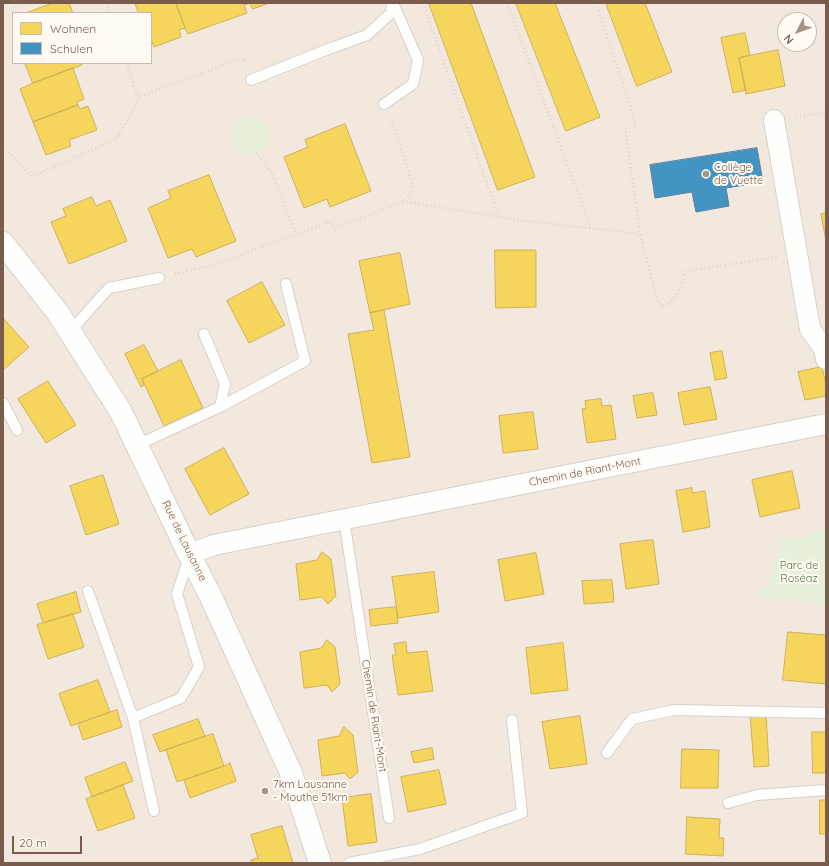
<!DOCTYPE html>
<html>
<head>
<meta charset="utf-8">
<style>
  body { margin:0 }
  #map { position:relative; width:829px; height:866px; overflow:hidden; background:#f9f5f0; font-family:Quicksand,sans-serif }
  canvas { display:block }
  .frame { position:absolute; inset:0; border:4px solid #7a5c4d; pointer-events:none }
  .legend { position:absolute; left:12px; top:12px; width:140px; height:52px; box-sizing:border-box; background:#fffaf3; border:1px solid #cabbb1; margin:0; padding:5px 7px; list-style:none; font-size:12px; color:#7a5c4d }
  .legend li { display:flex; align-items:center; gap:8px; height:20px }
  .legend b { width:20px; border:1px solid #cabbb1 }
  .north { position:absolute; left:777px; top:12px; width:40px; height:40px; box-sizing:border-box; background:#fffaf3; border:1px solid #cabbb1; border-radius:50%; rotate:229deg; font-size:11px; font-weight:700; line-height:16px; text-align:center; color:#7a5c4d }
  .north::after { content:''; display:block; margin:auto; width:14px; height:18px; background:#a69286; clip-path:polygon(50% 0,100% 100%,50% 72%,0 100%) }
  .scale { position:absolute; left:12px; top:836px; width:70px; height:18px; box-sizing:border-box; border:2px solid #7a5c4d; border-top:0; padding-left:5px; font-size:12px; line-height:14px; white-space:nowrap; color:#7a5c4d; -webkit-text-stroke:3px #fffaf3; paint-order:stroke }
</style>
</head>
<body>
<div id="map">
<canvas width="829" height="866"></canvas>
<div class="frame"></div>
<ul class="legend">
<li><b style="height:11px;background:#f6d55c"></b>Wohnen</li>
<li><b style="height:11px;background:#4393c3"></b>Schulen</li>
</ul>
<div class="north">N</div>
<div class="scale">20 m</div>
</div>
<script>
const g = document.querySelector('canvas').getContext('2d');
g.lineJoin = 'round';
function paint(path, color) { g.fillStyle = color; g.fill(path, 'evenodd'); }
function stroke(path, color, width, dash) { g.strokeStyle = color; g.lineWidth = width; g.lineCap = dash ? 'butt' : 'round'; g.setLineDash(dash || []); g.stroke(path); }
function drawText(font, color, halo, rows, align = 'center') {
  g.font = font + ' Quicksand,sans-serif'; g.lineWidth = 4; g.setLineDash([]); g.textBaseline = 'middle'; g.strokeStyle = halo; g.fillStyle = color; for (const [text, x, y, turn = 0] of rows) {
    g.save(); g.translate(x, y); g.rotate((+turn || 0) * Math.PI / 180); g.textAlign = isNaN(turn) ? turn : align; if (halo) g.strokeText(text, 0, 0); g.fillText(text, 0, 0); g.restore();
  }
}
paint(new Path2D(`
  M3 3H826V863H3ZM13 13H151V63H13ZM785 20H809V44H785Z`), '#f2e8de');
paint(new Path2D(`
  M232 136a18 18 0 1 1 36 0a18 18 0 1 1-36 0Z
  M826 529V605H817L818 603 817 601 811 602 769 597 756 596 757 590 768 588 772 567 783 538H808L810 532Z`), '#e7f0db');
const homes = new Path2D(`
  M53 3H69L73 13H26Z
  M135 3H176L185 28 179 30 181 37 154 47 151 39V13H139Z
  M176 3H251L244 5 247 13 188 34Z
  M250 3H269L253 9Z
  M429 3H471L535 177 498 190Z
  M516 3H555L600 117 566 131Z
  M606 3H645L672 72 637 86Z
  M745 33 750 55 739 58 746 90 733 93 721 38Z
  M778 50 785 86 746 94 739 58Z
  M25 63H81L82 65 33 83Z
  M73 68 84 99 77 102 78 105 33 122 20 89 33 83Z
  M78 105 80 109 88 106 97 130 69 140 71 146 46 155 33 122Z
  M345 124 371 191 330 207 327 199 304 208 284 157 308 147 305 140Z
  M209 175 236 241 196 257 192 249 168 258 148 208 171 198 168 191Z
  M92 197 96 206 110 200 127 241 69 264 51 222 66 216 63 209Z
  M826 213V241L821 214Z
  M495 250H536V307L496 308Z
  M400 253 410 304 370 313 359 261Z
  M262 282 285 325 249 343 227 301Z
  M384 310 410 457 372 463 348 334 374 330 370 313Z
  M3 318 29 347 3 370Z
  M144 345 158 371 142 379 144 385 141 387 125 354Z
  M722 351 727 378 715 380 710 353Z
  M181 360 203 408 164 426 142 379Z
  M822 367 826 385V396L805 400 798 372Z
  M48 381 76 425 46 443 18 399Z
  M710 387 717 419 684 425 678 393Z
  M653 393 657 415 637 418 633 396Z
  M601 399 602 406 611 405 616 439 587 443 582 409 586 408 585 401Z
  M533 412 538 449 503 453 499 416Z
  M224 448 249 494 210 515 185 469Z
  M792 471 800 508 760 517 752 480Z
  M103 475 119 524 86 535 70 486Z
  M692 488V493L705 491 710 527 683 532 676 491Z
  M653 540 659 584 626 589 620 544Z
  M322 552 331 559 336 596 328 604 322 597 300 600 296 564 317 560Z
  M536 553 544 594 505 601 498 560Z
  M434 572 439 612 398 618 392 577Z
  M612 580 614 602 584 604 582 581Z
  M76 592 81 612 43 623 37 604Z
  M396 607 398 623 371 626 369 610Z
  M73 614 84 647 48 659 37 625Z
  M788 632 826 635V684L783 680Z
  M327 640 335 647 340 684 332 692 327 685 304 688 300 652 321 648Z
  M406 642 407 653 427 651 433 691 398 695 392 655H396L394 644Z
  M563 643 568 690 531 694 526 648Z
  M98 680 110 712 71 726 59 694Z
  M117 710 122 727 83 740 78 724Z
  M766 713 769 766 754 767 750 714Z
  M580 716 587 764 550 769 542 722Z
  M198 719 205 736 160 752 153 735Z
  M344 727 353 735 358 772 350 779 345 773 322 776 318 740 339 736Z
  M812 732H826V773H813Z
  M213 734 224 766 177 782 166 750Z
  M432 748 434 759 414 763 411 752Z
  M682 749 719 750 718 788H681Z
  M125 762 133 781 92 797 85 778Z
  M230 763 236 781 190 798 184 780 224 766Z
  M439 770 446 804 408 812 401 777Z
  M123 785 135 818 98 831 86 799Z
  M371 794 377 842 348 846 342 798Z
  M820 800H826V834H820Z
  M687 817 720 819 719 838H724L723 856 686 854Z
  M282 826 293 863H251V860L258 858 251 835Z`);
paint(homes, '#f6d55c');
stroke(homes, '#d1b158', 1);
const schools = new Path2D(`
  M757 148 763 182 726 188 729 206 696 212 692 192 655 198 650 165Z`);
paint(schools, '#4393c3');
stroke(schools, '#5482a0', 1);
const lane = new Path2D(`
  M251 80 326 50 367 35 391 13 392 3
  M384 104 413 84 418 60 393 3
  M70 332 90 309 109 288 159 278
  M204 334 225 384 220 407
  M3 403 17 430
  M137 445 220 407 305 361 286 284
  M344 519 389 818
  M88 591 133 718
  M607 753 632 719 674 710 826 713
  M728 803 757 795 826 790
  M154 811 133 718 181 698 199 667 177 594 189 557
  M349 863 420 849 522 813 512 720`);
const street = new Path2D(`
  M774 120 810 329 824 349 826 359
  M189 554 214 545 826 424`);
const secondary = new Path2D(`
  M3 243 58 313 121 412 189 554 211 597 291 773 320 863`);
stroke(lane, '#d7d1cb', 12);
stroke(street, '#d7d1cb', 22);
stroke(secondary, '#d9d2cb', 24);
stroke(new Path2D(`
  M106 3 109 13
  M423 3 499 217
  M507 3 591 228
  M596 3 630 104 636 127 625 129 640 234
  M3 12 24 3
  M126 63 139 100
  M796 117 826 112
  M3 146 31 177 116 139 141 96 243 58 246 64
  M256 153 272 173 296 235
  M403 201 518 220 640 234 658 303 665 307 675 297 681 286 686 271 777 257
  M175 274 214 265 330 222 334 229 401 203 411 195 412 184 397 135 390 119`), '#dcd5d0', 2.5, [1, 3]);
stroke(lane, '#fefefd', 10);
stroke(street, '#fefefd', 20);
stroke(secondary, '#fefefd', 22);
for (const [x, y, r, color] of [
  [706,174,4,"#a69286"],
  [265,791,4,"#a69286"]
]) { const dot = new Path2D(); dot.arc(x, y, r, 0, 2 * Math.PI); g.fillStyle = color; g.fill(dot); stroke(dot, '#fffaf3', 1.5); }
drawText('11px', '#7a5c4d', '#fffaf3', [
  ["Collège",714,168],
  ["de Vuette",714,181],
  ["7km Lausanne",273,785],
  ["- Mouthe 51km",273,798]
], 'left');
drawText('11px', '#7a5c4d', '#fffaf3', [
  ["Chemin de Riant-Mont",585,472,-11],
  ["Rue de Lausanne",184,541,64],
  ["Chemin de Riant-Mont",374,716,81]
]);
drawText('11px', '#537a41', '#fffaf3', [
  ["Parc de",799,566],
  ["Roséaz",799,579]
]);
</script>
</body>
</html>
